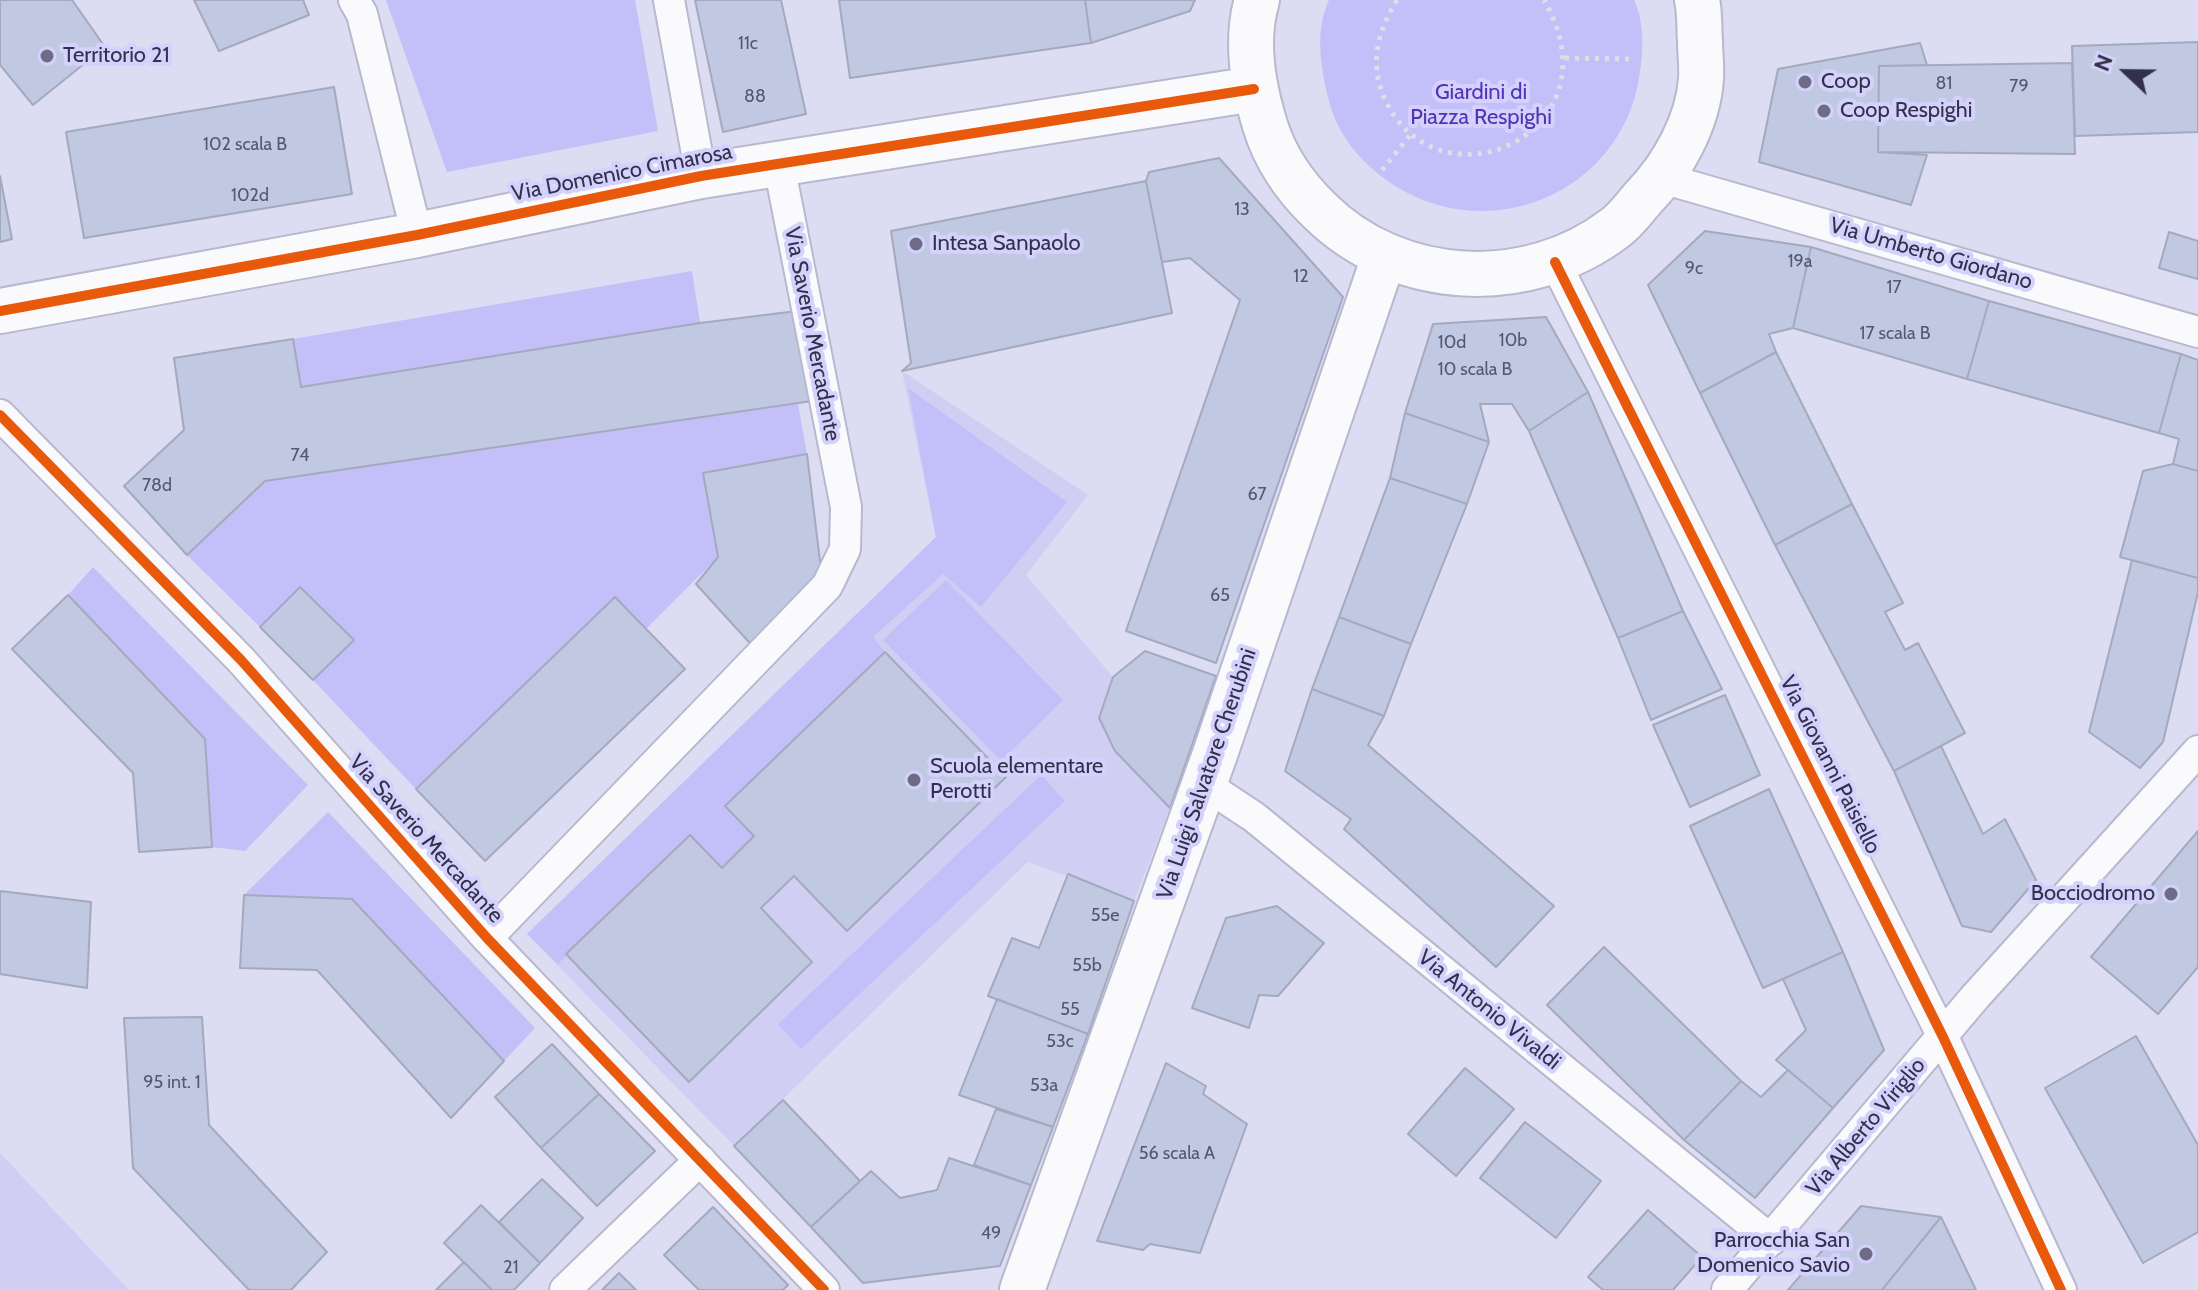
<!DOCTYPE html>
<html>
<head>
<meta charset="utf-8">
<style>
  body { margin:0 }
  #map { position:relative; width:2198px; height:1290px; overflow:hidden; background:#dcdcf2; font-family:Cabin,sans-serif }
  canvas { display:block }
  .north { position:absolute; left:2086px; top:32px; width:80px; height:80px; -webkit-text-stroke:6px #d4d2fc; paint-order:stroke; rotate:292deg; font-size:22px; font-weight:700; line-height:32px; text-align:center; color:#32304b }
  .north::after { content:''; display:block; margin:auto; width:28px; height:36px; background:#32304b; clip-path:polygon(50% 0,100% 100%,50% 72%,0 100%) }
</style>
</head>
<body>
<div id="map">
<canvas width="2198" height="1290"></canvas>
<div class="north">N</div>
</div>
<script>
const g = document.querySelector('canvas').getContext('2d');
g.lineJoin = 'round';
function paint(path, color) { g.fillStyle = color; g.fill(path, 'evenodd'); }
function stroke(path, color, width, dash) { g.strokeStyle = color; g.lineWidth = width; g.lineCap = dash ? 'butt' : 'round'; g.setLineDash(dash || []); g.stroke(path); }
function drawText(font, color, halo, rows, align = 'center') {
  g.font = font + ' Cabin,sans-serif'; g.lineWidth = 8; g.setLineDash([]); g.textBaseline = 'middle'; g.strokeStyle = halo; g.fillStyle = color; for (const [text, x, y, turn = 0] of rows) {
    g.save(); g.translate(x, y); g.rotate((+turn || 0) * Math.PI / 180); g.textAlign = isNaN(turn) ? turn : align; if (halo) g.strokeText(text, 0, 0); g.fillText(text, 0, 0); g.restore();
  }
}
paint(new Path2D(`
  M902 371 1088 495 1026 575 1113 677 1099 718 1115 751 1170 808 1134 901 1028 862 734 1146 527 934 936 537Z
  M0 1153 129 1290H0Z`), '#d0cff3');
paint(new Path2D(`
  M386 0H635L658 131 447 172Z
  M1329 0H1634C1646 25 1643 58 1638 84 1614 200 1479 248 1385 179 1359 160 1337 133 1329 101 1321 69 1314 32 1329 0Z
  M692 271 700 323 301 387 293 339Z
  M908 388 1067 502 981 607 943 574 873 637 885 652 725 806 754 836 722 868 690 835 558 964 527 934 936 537Z
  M798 404 807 454 704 473 718 557 646 629 602 609 416 789 313 680 354 639 300 587 260 627 187 555 266 481Z
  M93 567 308 785 245 851 212 847 205 739 68 595Z
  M946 580 1063 700 1001 761 883 640Z
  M1041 775 1065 801 801 1049 778 1024Z
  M328 812 535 1028 504 1061 352 899 244 895Z`), '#c3bff9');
const building = new Path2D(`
  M0 0H72L105 47 33 105 0 65Z
  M194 0H303L309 15 219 51Z
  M695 0H781L806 114 723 132Z
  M839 0H1085L1091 43 850 78Z
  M1085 0H1195L1190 11 1091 43Z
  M2198 42V132L2075 136 2072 46Z
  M1920 43 1927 65 1879 66 1878 152 1927 155 1911 205 1759 162 1778 69Z
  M2072 63 2075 154 1878 152 1879 66Z
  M334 87 352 194 84 238 66 132Z
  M1219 158 1343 297 1216 663 1126 631 1240 300 1190 258 1162 262 1146 181 1149 172Z
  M0 176 12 239 0 242Z
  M1146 181 1172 313 902 371 911 363 891 231Z
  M1705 231 1811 247 1793 328 1769 334 1776 352 1700 393 1648 285Z
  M2169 232 2198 241V279L2159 268Z
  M1811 247 1989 301 1967 379 1793 328Z
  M1989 301 2181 354 2159 433 1967 379Z
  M797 311 812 401 265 481 187 555 124 486 184 430 174 358 293 339 301 387 700 323Z
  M1546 317 1588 392 1529 431 1512 404H1480L1489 442 1405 413 1433 324Z
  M1776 352 1852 504 1775 545 1700 393Z
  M2181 354 2198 360V471L2173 464 2179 439 2159 433Z
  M1588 392 1683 611 1618 638 1529 431Z
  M1405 413 1489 442 1467 504 1390 478Z
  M807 454 823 586 757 651 696 584 718 557 703 473Z
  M2173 464 2198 471V578L2120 557 2143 471Z
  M1390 478 1467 504 1411 644 1339 617Z
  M1852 504 1903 603 1885 612 1905 650 1918 643 1965 733 1894 771 1775 545Z
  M2132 560 2198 578V592L2163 742 2140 768 2089 732Z
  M300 587 354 640 313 680 260 627Z
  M68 595 205 739 212 847 139 852 133 773 12 649Z
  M615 597 685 669 485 861 416 789Z
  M1683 611 1722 689 1651 720 1618 638Z
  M1339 617 1411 644 1384 716 1312 689Z
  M1145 651 1216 676 1170 808 1115 751 1099 718 1113 677Z
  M885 652 1006 777 847 931 794 876 761 908 812 962 689 1082 566 954 690 835 722 868 754 836 725 806Z
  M1312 689 1384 716 1368 745 1554 906 1496 967 1344 829 1351 819 1285 771Z
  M1725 695 1760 775 1690 807 1653 725Z
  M1941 746 1983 834 2005 819 2036 880 1991 932 1962 926 1894 771Z
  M1769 789 1843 952 1763 988 1690 826Z
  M2198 831V967L2158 1014 2091 957Z
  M1068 874 1134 901 1088 1034 988 996 1012 938 1039 948Z
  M0 891 91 902 87 988 0 974Z
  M244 895 352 899 504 1061 451 1118 317 970 240 968Z
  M1277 906 1324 943 1278 996 1259 995 1249 1028 1192 1008 1226 918Z
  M1604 947 1741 1081 1684 1140 1547 1005Z
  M1843 952 1884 1050 1833 1108 1776 1060 1806 1030 1783 979Z
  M997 999 1088 1034 1053 1127 959 1095Z
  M202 1017 209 1125 327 1252 291 1290H249L133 1168 124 1018Z
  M2136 1036 2198 1145V1232L2143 1263 2045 1088Z
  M552 1044 599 1094 541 1148 495 1097Z
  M1166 1063 1206 1086 1203 1094 1247 1124 1200 1253 1150 1244 1143 1250 1097 1241Z
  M1465 1068 1514 1109 1456 1176 1408 1134Z
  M1788 1070 1833 1108 1755 1198 1684 1140 1741 1081 1761 1097Z
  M599 1094 655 1151 597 1206 541 1148Z
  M783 1100 860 1181 811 1227 734 1146Z
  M996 1109 1053 1127 1031 1185 974 1165Z
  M1525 1122 1601 1181 1556 1238 1480 1178Z
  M949 1158 1031 1185 1000 1266 863 1283 811 1227 871 1171 900 1198 937 1190Z
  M542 1179 583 1218 540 1263 499 1222Z
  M481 1205 540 1263 514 1290H492L444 1243Z
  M1861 1206 1941 1217 1882 1290H1788Z
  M713 1207 788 1285 783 1290H699L664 1255Z
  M1648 1210 1702 1257 1673 1290H1603L1588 1277Z
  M1941 1217 1976 1290H1882Z
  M464 1262 492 1290H436Z
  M619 1273 636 1290H602Z`);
paint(building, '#c1c8e2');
stroke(building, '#a5a9be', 2);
const street = new Path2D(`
  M354 0 362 14 417 235
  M669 0 701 176
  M1662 178 2198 332
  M1555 262 1943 1037 2061 1290
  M0 415 241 660 487 938 824 1290
  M1204 784 1254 817 1771 1240
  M487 938 827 586 845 549 846 507 779 165
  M565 1290 700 1160
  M1727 1290 1975 997 2198 751`);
const secondary = new Path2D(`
  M1257 0C1245 40 1253 86 1265 125 1275 158 1295 187 1320 211 1398 288 1527 295 1615 228 1626 220 1635 207 1644 197 1673 167 1698 122 1701 79 1702 67 1700 54 1700 42 1699 28 1700 13 1697 0
  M0 311 417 235 701 176 1254 89
  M1022 1290 1215 754 1384 257`);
stroke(street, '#b8b8ce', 34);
stroke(secondary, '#b8b8ce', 48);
stroke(new Path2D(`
  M1397 0C1378 31 1369 63 1384 97 1435 215 1622 135 1544 0
  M1565 58 1633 59
  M1382 170 1411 134`), '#dedee5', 5, [4, 6]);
stroke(street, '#fafafd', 30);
stroke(secondary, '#fafafd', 44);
stroke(new Path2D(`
  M1555 262 1943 1037 2061 1290
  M0 311 417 235 701 176 1254 89
  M0 415 241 660 487 938 824 1290`), '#e8590c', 10);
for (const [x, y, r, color] of [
  [47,56,8,"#6e6c85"],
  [1805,82,8,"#6e6c85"],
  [1824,111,8,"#6e6c85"],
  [916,244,8,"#6e6c85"],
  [914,780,8,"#6e6c85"],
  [2171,894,8,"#6e6c85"],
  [1866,1254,8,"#6e6c85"]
]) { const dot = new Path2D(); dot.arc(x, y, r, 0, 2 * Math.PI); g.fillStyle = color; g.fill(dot); stroke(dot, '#d4d2fc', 3); }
drawText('18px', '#565671', null, [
  ["11c",748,44],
  ["81",1944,84],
  ["79",2019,87],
  ["88",755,97],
  ["102 scala B",245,145],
  ["102d",250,196],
  ["13",1242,210],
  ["19a",1800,262],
  ["9c",1694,269],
  ["12",1301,277],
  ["17",1894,288],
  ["17 scala B",1895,334],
  ["10b",1513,341],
  ["10d",1452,343],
  ["10 scala B",1475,370],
  ["74",300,456],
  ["78d",157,486],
  ["67",1257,495],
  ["65",1220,596],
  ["55e",1105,916],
  ["55b",1087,966],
  ["55",1070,1010],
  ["53c",1060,1042],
  ["95 int. 1",172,1083],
  ["53a",1044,1086],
  ["56 scala A",1177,1154],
  ["49",991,1234],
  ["21",511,1268]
]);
drawText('22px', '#32304b', '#d4d2fc', [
  ["Territorio 21",63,56],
  ["Coop",1821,82],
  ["Coop Respighi",1840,111],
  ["Intesa Sanpaolo",932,244],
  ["Scuola elementare",930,767],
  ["Perotti",930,792],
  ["Bocciodromo",2155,894,"right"],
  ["Parrocchia San",1850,1241,"right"],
  ["Domenico Savio",1850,1266,"right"]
], 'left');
drawText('22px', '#5232b5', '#d4d2fc', [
  ["Giardini di",1481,93],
  ["Piazza Respighi",1481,118]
]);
drawText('22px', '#32304b', '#d4d2fc', [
  ["Via Domenico Cimarosa",622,173,-11],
  ["Via Umberto Giordano",1931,254,16],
  ["Via Saverio Mercadante",812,334,79],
  ["Via Giovanni Paisiello",1830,765,63],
  ["Via Luigi Salvatore Cherubini",1207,774,-71],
  ["Via Saverio Mercadante",426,839,48],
  ["Via Antonio Vivaldi",1489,1010,39],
  ["Via Alberto Viriglio",1866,1127,-50]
]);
</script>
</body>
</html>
